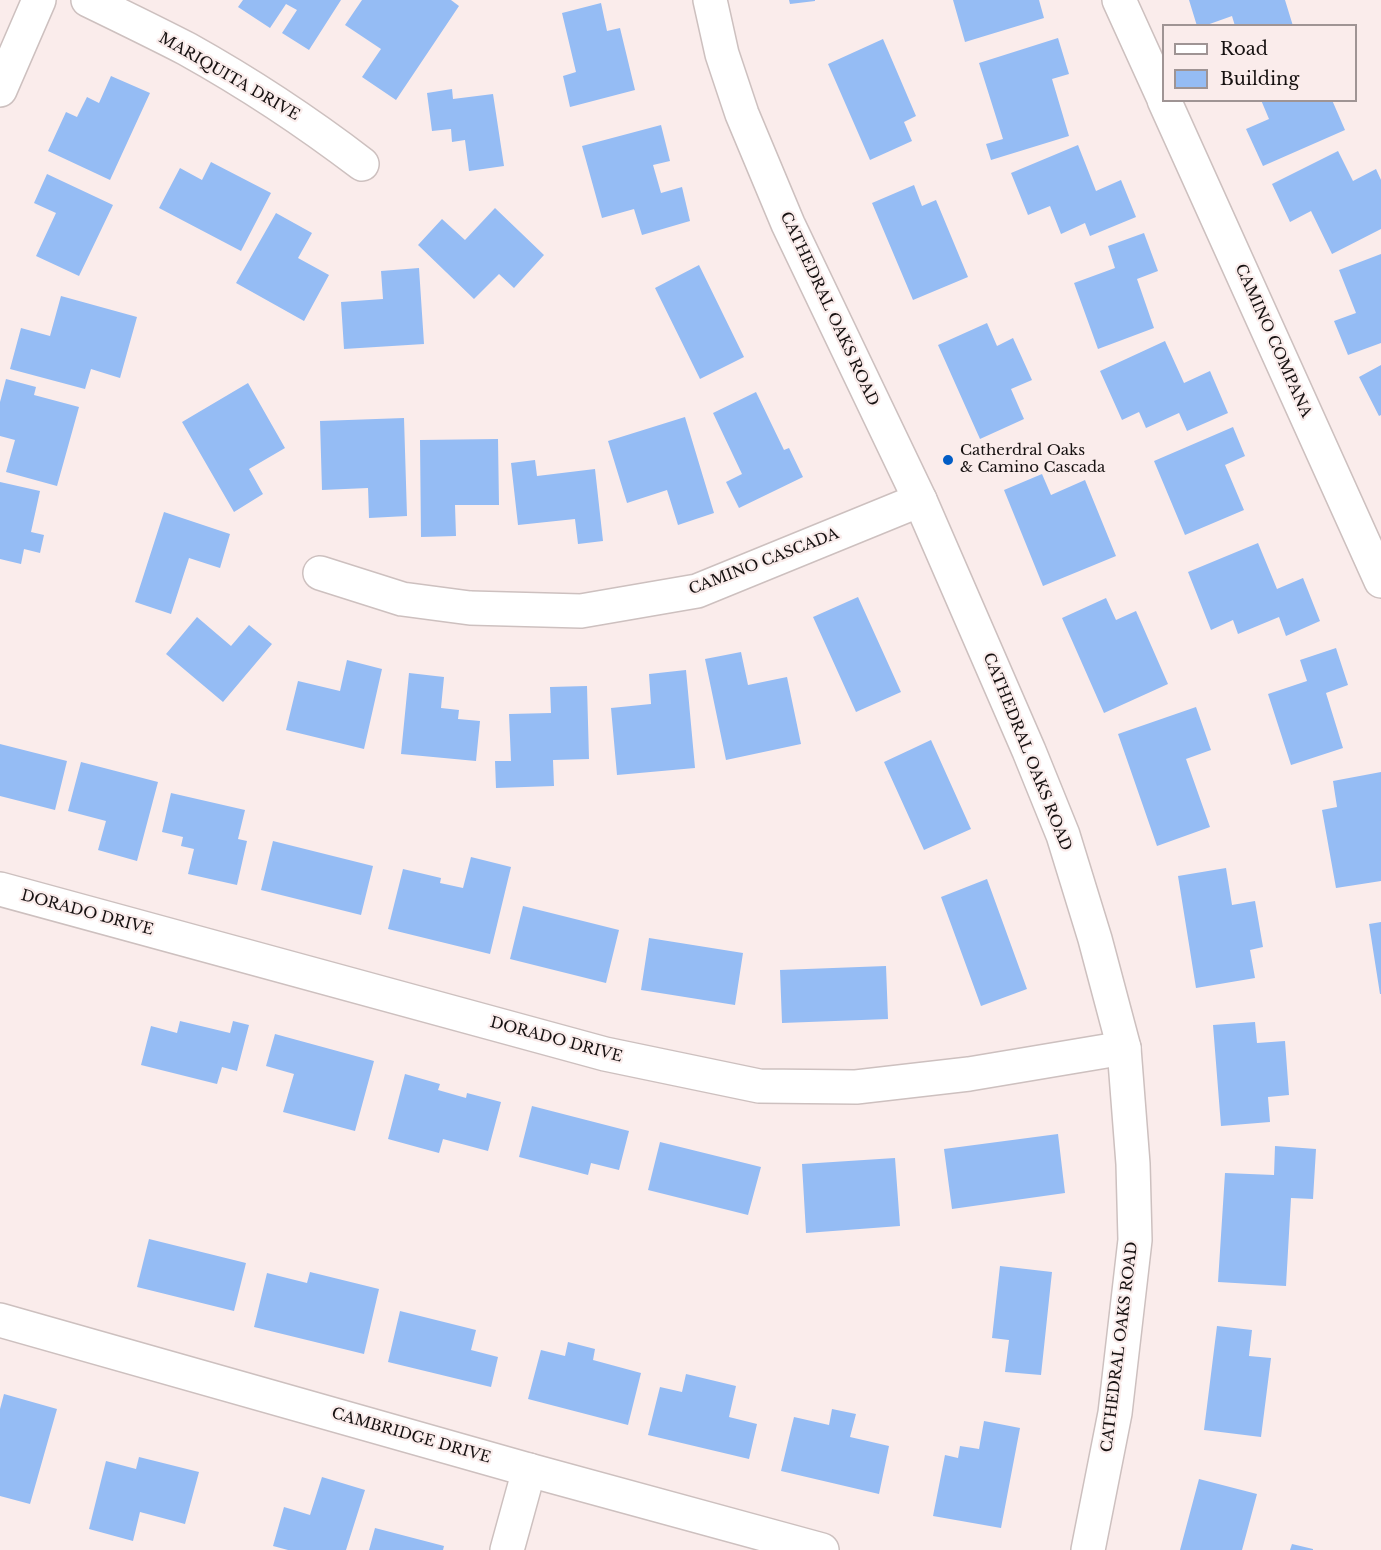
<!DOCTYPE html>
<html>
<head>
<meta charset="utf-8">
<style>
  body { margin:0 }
  #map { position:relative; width:1381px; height:1550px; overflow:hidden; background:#faeceb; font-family:"Libre Baskerville",serif }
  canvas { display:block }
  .legend { position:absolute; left:1162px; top:24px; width:195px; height:78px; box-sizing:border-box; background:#faeceb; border:2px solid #9f9494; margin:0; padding:8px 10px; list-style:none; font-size:18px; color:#161111 }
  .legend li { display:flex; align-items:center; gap:12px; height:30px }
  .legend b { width:30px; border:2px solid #9f9494 }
</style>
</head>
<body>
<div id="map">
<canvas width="1381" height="1550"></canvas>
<ul class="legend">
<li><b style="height:8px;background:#fff"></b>Road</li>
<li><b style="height:16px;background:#95bcf4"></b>Building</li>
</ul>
</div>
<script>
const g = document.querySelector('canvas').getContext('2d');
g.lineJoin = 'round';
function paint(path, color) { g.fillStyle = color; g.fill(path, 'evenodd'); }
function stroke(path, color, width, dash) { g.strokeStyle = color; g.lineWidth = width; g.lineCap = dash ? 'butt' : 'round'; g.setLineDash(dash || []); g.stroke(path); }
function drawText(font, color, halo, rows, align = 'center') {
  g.font = font + ' "Libre Baskerville",serif'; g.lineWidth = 4.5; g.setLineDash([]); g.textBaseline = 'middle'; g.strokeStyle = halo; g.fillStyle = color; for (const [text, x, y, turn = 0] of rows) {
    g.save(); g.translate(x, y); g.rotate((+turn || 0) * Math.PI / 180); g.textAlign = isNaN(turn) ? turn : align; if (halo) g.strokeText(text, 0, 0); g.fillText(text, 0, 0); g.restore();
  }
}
paint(new Path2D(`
  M243 0H341L309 50 282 33 297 10 286 4 270 28 238 7Z
  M362 0H451L459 6 396 100 362 77 381 49 345 25Z
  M789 0H815V1L790 4Z
  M953 0H1039L1044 18 965 42Z
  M1189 0H1285L1293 26H1235L1232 16 1204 26H1197Z
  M601 3 607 31 620 28 635 90 570 107 563 76 576 72 562 13Z
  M1058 38 1069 74 1052 79 1069 136 991 160 986 144 1003 139 979 63Z
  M883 39 916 116 904 122 912 141 870 160 828 64Z
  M111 76 150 93 110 180 48 151 66 112 77 117 87 97 99 103Z
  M452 89 453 99 493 94 504 166 469 171 465 140 452 142 451 129 432 131 427 93Z
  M1261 100H1332L1345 130 1263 166 1246 129 1269 119Z
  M661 125 670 161 653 165 661 193 682 187 690 221 642 235 634 209 602 218 582 146Z
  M1078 145 1096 191 1121 180 1136 217 1090 236 1085 223 1061 234 1050 206 1028 215 1011 173Z
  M1338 151 1353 181 1376 169 1381 180V229L1332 254 1311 211 1290 222 1272 184Z
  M211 162 271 193 241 251 159 208 180 168 202 180Z
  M47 174 113 205 79 276 36 256 56 213 34 203Z
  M914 185 922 206 936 200 968 277 913 300 872 203Z
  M495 208 544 255 514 288 499 274 474 299 418 245 442 219 465 240Z
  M276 213 312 233 298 258 329 275 304 321 236 283Z
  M1144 233 1158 271 1137 279 1154 328 1098 349 1074 283 1115 268 1108 246Z
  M1381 254V343L1348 355 1334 321 1356 313 1339 270Z
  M699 265 744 357 700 379 655 288Z
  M419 268 424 344 344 349 341 302 383 299 381 271Z
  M61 296 137 317 120 378 91 369 85 389 10 369 21 328 50 336Z
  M987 323 997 346 1013 338 1032 380 1011 389 1024 419 980 439 938 345Z
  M1165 341 1184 383 1210 371 1228 413 1187 431 1179 413 1146 428 1139 412 1122 420 1100 371Z
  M1381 365V415L1379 416 1359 377Z
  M6 379 36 387 34 395 79 407 57 486 6 472 15 440 0 436V402Z
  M248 383 285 448 249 469 263 494 234 512 182 422Z
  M756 392 784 450 789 448 803 477 739 508 726 482 742 474 713 413Z
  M685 417 714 513 678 525 667 490 627 503 608 441Z
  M404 418 407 516 369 518 368 488 322 490 320 421Z
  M1233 427 1245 456 1225 465 1244 510 1185 535 1154 461Z
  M498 439 499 505H455L456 536 421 537 420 440Z
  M535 460 537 476 595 469 603 541 578 544 575 519 518 525 511 463Z
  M1042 474 1051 495 1085 480 1116 556 1043 586 1004 490Z
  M0 482 40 491 31 532 44 535 40 553 24 549 21 564 0 559Z
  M164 512 230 534 220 568 189 558 171 614 135 602Z
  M1258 543 1277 589 1303 578 1320 621 1286 636 1279 617 1238 634 1233 620 1211 630 1188 572Z
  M858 597 901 692 856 712 813 617Z
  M1106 598 1116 620 1136 611 1168 684 1104 713 1062 618Z
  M197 617 231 646 249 625 272 644 223 702 166 654Z
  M1336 648 1348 685 1326 693 1343 748 1291 765 1268 694 1307 681 1300 660Z
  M741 652 748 685 787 677 801 744 726 760 705 659Z
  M347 660 382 669 364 749 286 730 298 681 340 691Z
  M686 670 695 768 617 775 611 708 651 704 649 674Z
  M409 673 444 677 441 708 459 710 458 719 480 721 476 761 401 754Z
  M587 686 589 759 553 760 554 786 496 788 495 761H511L509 714 551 713 550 687Z
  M1196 707 1211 750 1186 759 1210 827 1157 846 1118 734Z
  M931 740 971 829 924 850 884 762Z
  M0 744 67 761 55 810 0 796Z
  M81 762 158 782 137 861 98 850 106 821 68 811Z
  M1381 772V881L1336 888 1322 810 1337 807 1333 781Z
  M171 793 245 810 238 839 247 841 237 885 188 874 194 849 181 846 183 837 162 832Z
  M273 841 373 866 361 915 261 890Z
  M471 857 511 867 490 954 388 929 403 869 441 878 440 883 463 888Z
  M1226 868 1232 905 1255 901 1263 947 1250 950 1255 978 1196 988 1178 876Z
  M987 879 1027 989 981 1006 941 897Z
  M523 906 619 930 606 983 510 959Z
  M1381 922V994H1380L1369 924Z
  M649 938 743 953 735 1005 641 990Z
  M886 966 888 1019 782 1023 780 970Z
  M180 1021 230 1033 233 1021 249 1025 237 1071 222 1067 217 1084 141 1065 151 1026 177 1033Z
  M1255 1022 1257 1043 1285 1041 1289 1095 1268 1097 1270 1122 1221 1126 1213 1025Z
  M275 1034 374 1061 355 1131 283 1112 294 1074 266 1066Z
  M405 1074 440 1084 438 1090 466 1098 467 1093 501 1102 488 1151 443 1139 439 1153 388 1139Z
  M532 1106 629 1131 619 1170 591 1163 588 1175 519 1157Z
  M1058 1134 1065 1193 952 1209 944 1149Z
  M660 1142 761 1167 748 1215 648 1190Z
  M1275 1146 1316 1149 1313 1199 1291 1198 1286 1286 1218 1282 1225 1173 1274 1175Z
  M895 1158 900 1226 806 1233 802 1164Z
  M149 1239 246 1263 234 1311 137 1287Z
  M1000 1266 1052 1272 1041 1375 1005 1372 1009 1340 992 1338Z
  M310 1272 379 1289 364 1354 254 1327 267 1273 307 1283Z
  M400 1311 476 1330 471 1350 498 1357 491 1387 388 1362Z
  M1217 1326 1252 1330 1249 1356 1271 1358 1261 1437 1204 1430Z
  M568 1342 595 1349 593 1360 641 1373 628 1425 528 1399 541 1350 565 1356Z
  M686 1374 736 1386 729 1417 757 1424 749 1459 648 1435 660 1387 682 1392Z
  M4 1394 57 1409 30 1504 0 1496V1409Z
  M832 1409 856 1414 850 1437 889 1446 879 1494 781 1471 794 1417 829 1425Z
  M984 1421 1020 1428 1001 1528 933 1516 945 1455 958 1458 960 1446 979 1449Z
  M139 1457 199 1472 185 1524 140 1512 133 1541 89 1529 106 1461 136 1469Z
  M322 1477 365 1490 346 1550H288L273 1546 284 1507 310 1515Z
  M1199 1479 1257 1494 1242 1550H1180Z
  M375 1528 444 1546 443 1550H369Z
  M1292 1544 1313 1549V1550H1290Z`), '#95bcf4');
const minor = new Path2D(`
  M88 0C121 16 154 32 187 49 248 83 307 122 362 164
  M1119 0 1164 99
  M0 90 39 0
  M1164 100 1381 581
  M320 573 402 599 470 608 581 611 697 591 920 500
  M0 889 605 1054 759 1086 856 1087 969 1074 1124 1048
  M507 1550 529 1470`);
const tertiary = new Path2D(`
  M0 1320 529 1470 822 1550`);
const secondary = new Path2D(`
  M710 0 722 54 742 114 788 224 920 500 1029 751 1063 835 1095 939 1124 1048 1133 1164 1135 1240 1115 1413 1088 1550`);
stroke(minor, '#cdc0bf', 36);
stroke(tertiary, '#cdc0bf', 36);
stroke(secondary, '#cdc0bf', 36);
stroke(minor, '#fff', 33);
stroke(tertiary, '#fff', 33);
stroke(secondary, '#fff', 33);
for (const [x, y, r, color] of [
  [948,460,6,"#015dc6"]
]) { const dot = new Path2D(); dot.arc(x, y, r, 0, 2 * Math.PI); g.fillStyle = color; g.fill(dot); stroke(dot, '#faeceb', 2); }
drawText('15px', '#161111', '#faeceb', [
  ["MARIQUITA DRIVE",229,77,30],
  ["CATHEDRAL OAKS ROAD",829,309,65],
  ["CAMINO COMPANA",1273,341,66],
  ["CAMINO CASCADA",764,562,-21],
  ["CATHEDRAL OAKS ROAD",1027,752,68],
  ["DORADO DRIVE",87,913,15],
  ["DORADO DRIVE",556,1040,15],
  ["CATHEDRAL OAKS ROAD",1120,1347,-83],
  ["CAMBRIDGE DRIVE",411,1436,16]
]);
drawText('15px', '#161111', '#faeceb', [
  ["Catherdral Oaks",960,451],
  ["& Camino Cascada",960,468]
], 'left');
</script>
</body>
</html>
